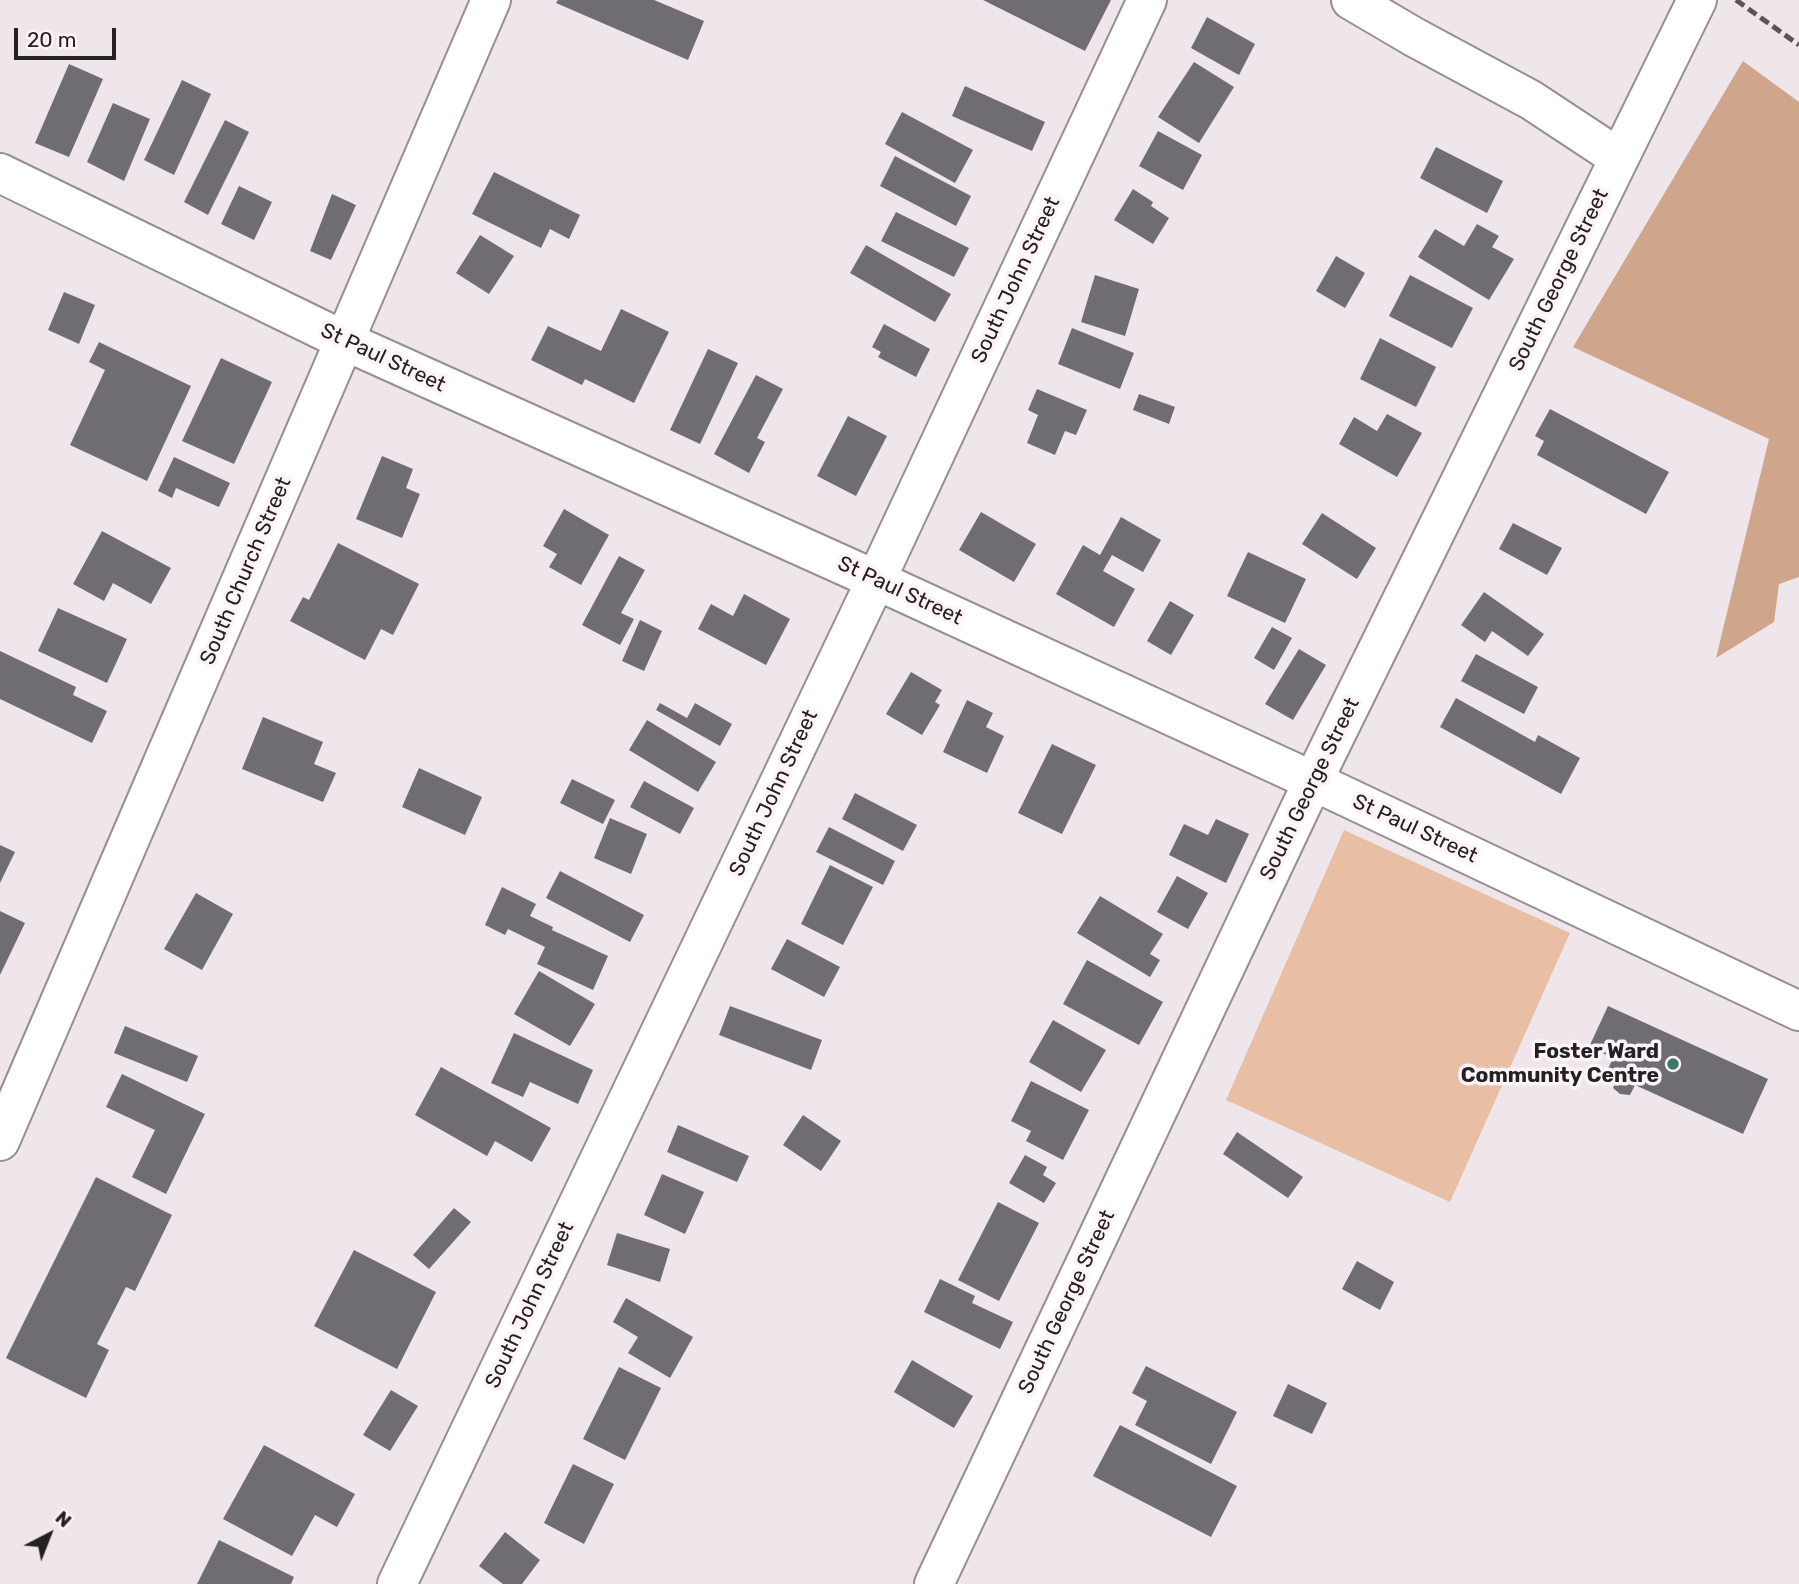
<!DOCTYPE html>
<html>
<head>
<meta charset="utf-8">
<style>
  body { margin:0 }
  #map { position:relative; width:1799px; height:1584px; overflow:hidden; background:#efe6eb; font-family:Rubik,sans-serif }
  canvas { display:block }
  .north { position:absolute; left:14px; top:1500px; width:70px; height:70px; -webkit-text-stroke:5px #fdf3f8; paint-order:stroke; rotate:42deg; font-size:19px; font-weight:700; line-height:28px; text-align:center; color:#242123 }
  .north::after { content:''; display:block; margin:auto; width:24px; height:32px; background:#242123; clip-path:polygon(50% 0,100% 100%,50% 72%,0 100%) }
  .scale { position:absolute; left:14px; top:28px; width:102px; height:32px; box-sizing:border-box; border:4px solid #242123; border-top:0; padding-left:9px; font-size:21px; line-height:24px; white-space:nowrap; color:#242123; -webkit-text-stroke:5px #fdf3f8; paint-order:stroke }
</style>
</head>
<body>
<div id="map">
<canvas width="1799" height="1584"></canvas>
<div class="north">N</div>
<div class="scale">20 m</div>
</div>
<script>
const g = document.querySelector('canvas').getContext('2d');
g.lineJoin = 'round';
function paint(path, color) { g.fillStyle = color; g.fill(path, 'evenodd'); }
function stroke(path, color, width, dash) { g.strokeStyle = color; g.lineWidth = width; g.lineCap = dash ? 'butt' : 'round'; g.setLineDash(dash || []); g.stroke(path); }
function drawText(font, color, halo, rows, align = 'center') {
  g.font = font + ' Rubik,sans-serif'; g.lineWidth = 7; g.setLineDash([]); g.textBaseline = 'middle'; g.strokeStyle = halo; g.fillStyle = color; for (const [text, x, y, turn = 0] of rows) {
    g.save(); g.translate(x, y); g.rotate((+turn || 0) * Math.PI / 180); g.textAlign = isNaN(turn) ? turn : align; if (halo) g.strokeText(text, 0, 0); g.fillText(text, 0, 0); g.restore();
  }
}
paint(new Path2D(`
  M1344 830 1570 933 1450 1202 1226 1100Z`), '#e8bfa5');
paint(new Path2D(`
  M1743 61 1799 102V577L1779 584 1774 622 1716 658 1769 439 1573 347Z`), '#cfa58b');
paint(new Path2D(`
  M558 0H654L704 21 688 60 556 3Z
  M983 0H1111L1085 51Z
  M1207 17 1255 44 1239 75 1191 48Z
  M1194 62 1234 87 1199 143 1158 117Z
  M69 64 103 79 69 157 35 143Z
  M182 80 211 94 174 175 144 160Z
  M965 86 1045 122 1032 151 952 116Z
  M113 103 150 119 124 181 87 162Z
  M902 112 973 150 955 183 885 144Z
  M225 120 249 132 208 215 184 202Z
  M1158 131 1202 155 1183 190 1139 166Z
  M1436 147 1503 181 1487 213 1420 178Z
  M895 156 971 196 956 226 880 186Z
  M494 172 580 215 569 239 550 229 541 248 472 214Z
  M239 186 272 202 254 240 221 224Z
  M1133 189 1153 202 1151 206 1169 218 1153 244 1114 220Z
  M332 194 356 205 331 260 310 251Z
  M896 212 969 248 954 277 881 241Z
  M1477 224 1499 236 1492 247 1514 259 1489 300 1418 257 1435 229 1464 246Z
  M480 235 514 256 489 294 456 273Z
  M866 245 951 294 935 322 850 273Z
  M1336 256 1365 273 1345 308 1316 291Z
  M1095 275 1139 289 1125 336 1081 322Z
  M1410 275 1473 308 1452 348 1389 316Z
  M64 292 95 305 79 344 48 330Z
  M621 309 669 332 634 403 585 379 582 385 531 360 548 326 601 351Z
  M884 324 930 349 916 377 878 357 881 352 872 347Z
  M1072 328 1134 353 1120 389 1058 364Z
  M1380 338 1436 367 1416 407 1360 379Z
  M99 342 191 386 147 481 70 445 105 370 89 362Z
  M708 349 738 363 700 444 670 430Z
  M221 358 272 382 234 464 182 441Z
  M756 375 783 389 757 438 765 442 749 473 714 454Z
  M1037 389 1087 410 1076 435 1065 431 1055 455 1027 443 1038 415 1028 410Z
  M1139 394 1175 407 1169 424 1133 410Z
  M1550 409 1669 472 1646 514 1537 455 1544 441 1535 436Z
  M1387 414 1422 433 1397 477 1339 444 1354 417 1377 431Z
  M848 416 887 436 856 496 817 476Z
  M382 456 413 469 406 488 420 494 402 538 356 519Z
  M174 457 230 483 219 507 176 488 172 498 158 491Z
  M564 509 609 535 581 585 549 567 557 554 543 546Z
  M981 512 1036 544 1014 582 959 550Z
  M1322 513 1376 548 1357 579 1302 544Z
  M1121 517 1161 540 1143 572 1112 555 1103 571 1135 589 1114 627 1056 594 1083 545 1100 555Z
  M1513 523 1562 548 1547 575 1499 549Z
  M102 531 171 568 151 604 113 583 104 601 73 584Z
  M338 543 419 584 393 635 381 629 365 660 290 621 303 597 309 600Z
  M1248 552 1306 579 1285 623 1227 596Z
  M619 556 645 570 621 613 634 619 620 645 582 625Z
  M1484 592 1544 634 1528 656 1492 631 1485 642 1461 625Z
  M744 594 790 619 766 665 698 629 711 604 733 616Z
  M1170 601 1194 615 1171 655 1147 641Z
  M58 608 127 639 107 683 38 651Z
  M640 620 662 631 644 671 622 661Z
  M1272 627 1292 638 1274 670 1254 658Z
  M1299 649 1326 665 1293 720 1265 704Z
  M0 651 76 687 73 695 107 711 92 743 0 699Z
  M1476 654 1538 687 1524 714 1461 681Z
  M911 672 942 690 935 702 940 705 922 735 886 714Z
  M1456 698 1535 742 1538 735 1580 758 1561 794 1440 727Z
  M967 700 993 713 986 727 1004 736 987 773 943 752Z
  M660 703 687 718 695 703 732 724 720 746 656 710Z
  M263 717 323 742 314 764 336 773 323 802 242 769Z
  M647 720 716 762 698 792 629 750Z
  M1052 744 1096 765 1062 834 1018 813Z
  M419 768 482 797 465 835 402 807Z
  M572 779 615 800 603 824 560 803Z
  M644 781 694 808 680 834 630 807Z
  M855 793 917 825 903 851 842 819Z
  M610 818 647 834 631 874 594 858Z
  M1216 819 1249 834 1226 883 1169 855 1184 824 1208 835Z
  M829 827 895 861 883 885 816 852Z
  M0 845 15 852 0 883Z
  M830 865 873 887 843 945 801 924Z
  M560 871 644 915 630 942 546 898Z
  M1177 876 1208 893 1188 929 1157 912Z
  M502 887 536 904 530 916 553 927 552 930 608 956 593 990 537 964 545 947 508 929 505 935 485 925Z
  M196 893 233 914 202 970 164 949Z
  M1100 896 1163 934 1150 954 1160 960 1150 977 1077 933Z
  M0 911 25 923 0 975Z
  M787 939 840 967 824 997 771 969Z
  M1087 960 1163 1002 1139 1045 1063 1004Z
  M539 971 595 1004 570 1046 514 1014Z
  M730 1006 822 1040 811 1070 719 1035Z
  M1608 1006 1768 1079 1743 1134 1635 1085 1630 1095 1620 1094 1613 1088 1618 1076 1607 1071 1613 1058 1589 1047Z
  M1053 1020 1106 1050 1081 1092 1029 1062Z
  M125 1026 198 1056 187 1082 114 1053Z
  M514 1033 593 1070 578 1104 530 1082 523 1097 491 1083Z
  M441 1067 551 1128 532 1162 495 1141 487 1156 415 1115Z
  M122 1074 205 1114 166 1194 132 1177 155 1130 106 1107Z
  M1031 1081 1089 1110 1063 1160 1026 1141 1031 1131 1011 1121Z
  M803 1115 841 1141 821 1171 783 1145Z
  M678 1125 749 1156 737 1182 667 1152Z
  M1237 1132 1303 1177 1288 1198 1223 1154Z
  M1025 1155 1047 1167 1043 1175 1056 1183 1044 1203 1009 1183Z
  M662 1174 704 1192 685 1234 644 1215Z
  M96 1177 172 1215 135 1291 126 1287 97 1344 109 1350 86 1398 6 1358Z
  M998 1202 1039 1223 999 1301 958 1280Z
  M454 1208 471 1222 429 1269 413 1255Z
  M617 1233 670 1249 660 1282 607 1265Z
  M354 1250 436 1292 397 1369 314 1326Z
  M1357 1261 1394 1282 1380 1310 1342 1289Z
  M940 1279 975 1296 972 1303 1013 1322 1000 1349 924 1312Z
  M626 1298 693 1337 670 1378 628 1353 638 1337 613 1322Z
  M912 1360 973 1396 954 1428 894 1392Z
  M1146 1366 1237 1412 1211 1464 1135 1425 1147 1401 1132 1393Z
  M619 1367 661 1388 625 1460 583 1439Z
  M1288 1384 1327 1403 1312 1434 1273 1416Z
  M391 1390 418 1406 390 1451 363 1435Z
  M1120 1425 1237 1486 1211 1537 1093 1476Z
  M264 1445 355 1494 337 1527 315 1515 292 1556 223 1519Z
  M573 1464 614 1484 584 1544 544 1523Z
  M505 1532 540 1560 522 1584H503L479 1566Z
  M219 1540 294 1577 291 1584H197Z`), '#706c73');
const minor = new Path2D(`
  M1351 0 1414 37 1531 100 1619 158
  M0 173 345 341 876 580 1313 781 1799 1011
  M0 1141 491 0
  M397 1584 876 580 1147 0
  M934 1584 1313 781 1697 0`);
stroke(minor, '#978e93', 42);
stroke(minor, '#fff', 38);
stroke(new Path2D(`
  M1736 0 1799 45`), '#5a5558', 5, [10, 5]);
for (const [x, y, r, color] of [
  [1673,1064,7,"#3c7a67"]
]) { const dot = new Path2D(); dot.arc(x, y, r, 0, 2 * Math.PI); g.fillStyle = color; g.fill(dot); stroke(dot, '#fdf3f8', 2.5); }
drawText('21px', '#242123', '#fdf3f8', [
  ["South John Street",1016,280,-65],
  ["South George Street",1559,280,-64],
  ["St Paul Street",383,358,25],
  ["South Church Street",246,571,-67],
  ["St Paul Street",900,591,25],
  ["South George Street",1310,789,-64],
  ["South John Street",774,793,-65],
  ["St Paul Street",1415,829,25],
  ["South George Street",1067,1302,-65],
  ["South John Street",530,1305,-65]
]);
drawText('bold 21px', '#242123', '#fdf3f8', [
  ["Foster Ward",1659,1052],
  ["Community Centre",1659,1076]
], 'right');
</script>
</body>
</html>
